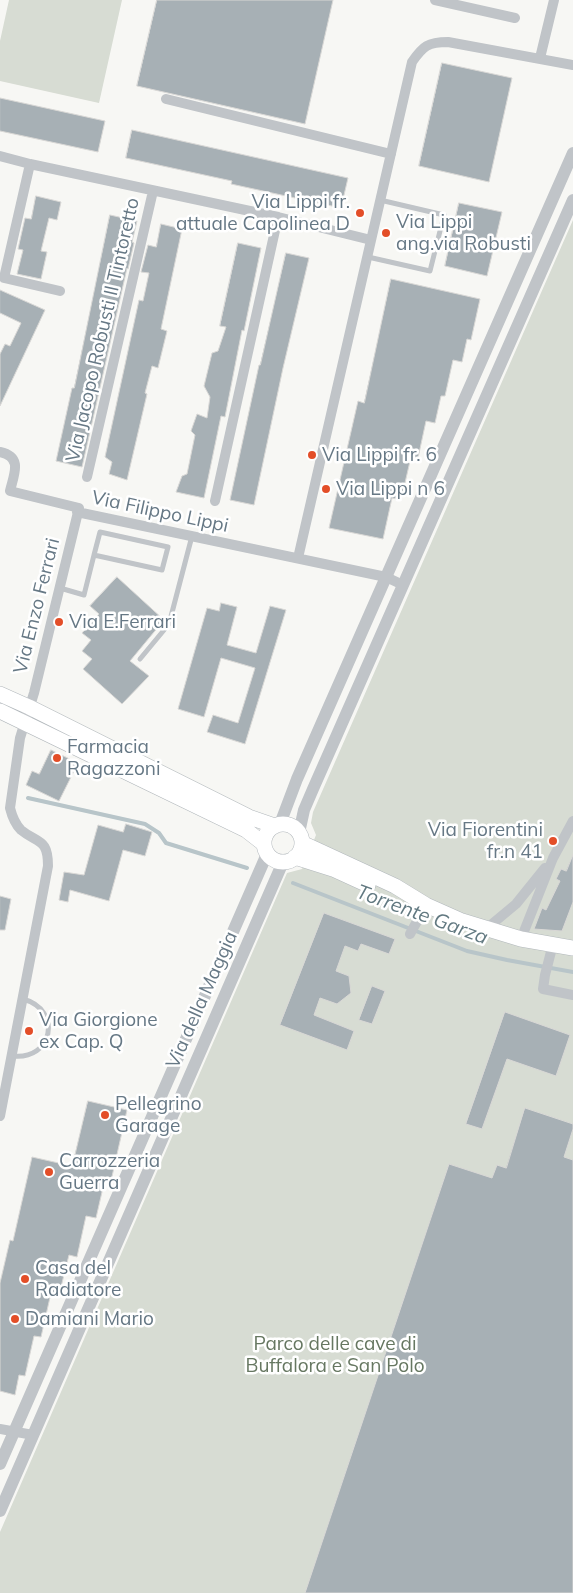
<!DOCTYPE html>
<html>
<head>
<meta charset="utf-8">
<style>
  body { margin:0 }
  canvas { display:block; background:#f7f7f4 }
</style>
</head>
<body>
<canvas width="573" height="1593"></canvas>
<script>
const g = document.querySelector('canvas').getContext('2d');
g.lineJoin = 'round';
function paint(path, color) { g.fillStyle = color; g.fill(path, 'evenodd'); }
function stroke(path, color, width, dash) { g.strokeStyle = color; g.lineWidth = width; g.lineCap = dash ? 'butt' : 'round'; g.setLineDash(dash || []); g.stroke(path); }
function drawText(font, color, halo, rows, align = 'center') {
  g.font = font + ' Mulish,sans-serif'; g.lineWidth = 5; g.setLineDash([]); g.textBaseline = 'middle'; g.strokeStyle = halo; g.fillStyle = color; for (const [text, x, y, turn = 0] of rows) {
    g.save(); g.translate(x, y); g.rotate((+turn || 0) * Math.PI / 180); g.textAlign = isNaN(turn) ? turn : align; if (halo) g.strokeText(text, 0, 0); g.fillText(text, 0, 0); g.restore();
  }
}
paint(new Path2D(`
  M9 0H122L99 103 0 81V41Z
  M573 220V1593H0V1532L287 873 302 869 316 835 311 823 313 812Z`), '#d7dcd3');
stroke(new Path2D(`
  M28 798 145 824 159 833 166 843 247 868
  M293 883 467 951 507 960 573 972`), '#b8c5c9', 4);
const building = new Path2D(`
  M157 0H333L305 124 137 86Z
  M442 63 512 78 489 182 419 166Z
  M0 98 105 121 98 152 0 131Z
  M132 130 348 178 341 208 231 184 232 181 126 158Z
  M36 196 61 202 57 220 49 218 41 251 47 252 41 279 17 274 23 250 18 249 25 218 31 219Z
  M459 203 502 212 487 276 445 266Z
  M110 215 137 221 132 242 134 243 128 269 127 268 82 467 56 461 72 388H74Z
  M161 224 182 229 161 329 167 331 158 368 152 366 145 393 147 394 127 480 109 474 112 462 105 457 139 300 143 301 149 273 141 272 148 245 156 247Z
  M238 243 261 248 244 331 242 330 225 417 221 416 204 498 176 492 182 476 187 474 195 435 191 431 197 414 207 418 210 397 204 386 212 353 218 351 226 327 220 326Z
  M286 253 309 258 283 368 254 505 230 500 259 365H260Z
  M391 279 480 299 471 340 467 339 462 362 453 360 445 396H441L435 423 426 421 418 458 411 457 401 500 392 498 383 539 329 528 358 401 364 403Z
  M0 290 45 310 0 406V354L5 344 10 346 21 323 0 313Z
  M117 577 164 620 130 661 149 676 122 704 83 669 92 659 82 651 91 640 82 633 99 614 90 606Z
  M221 603 237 607 227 645 256 653 270 606 286 610 245 744 207 732 213 715 238 723 255 668 221 658 204 717 178 709 207 608 219 611Z
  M51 750 78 763 59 801 26 785 32 771 39 774Z
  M126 824 152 832 145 856 123 850 109 901 70 890 68 902 59 900 64 872 84 875 98 825 123 832Z
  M573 855V902L562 931 534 929 542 908 546 910 560 881 556 879 561 869 566 871Z
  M0 896 11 899 5 930H0Z
  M324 913 395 939 389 954 361 944 358 951 345 946 336 971 349 976 351 993 337 1004 320 998 314 1015 354 1031 347 1050 280 1025Z
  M372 986 385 991 372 1024 359 1020Z
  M505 1012 570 1035 556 1076 507 1059 482 1129 466 1124Z
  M88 1101 127 1110 111 1181 105 1179 96 1218 86 1216 77 1257 69 1255 59 1295 51 1293 41 1337 34 1336 25 1376 19 1375 15 1395 0 1391V1283L10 1240 13 1241 32 1157 72 1166Z
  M525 1108 573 1124V1129L564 1157 573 1160V1593H305L449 1164 492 1178 497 1165 506 1168Z`);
paint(building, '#a7b0b5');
stroke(building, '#d9d8d6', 1);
const secondary = new Path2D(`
  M0 694 29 707 249 817 275 826
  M0 711 246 830 264 844
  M264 843a19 19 0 1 1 38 0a19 19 0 1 1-38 0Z
  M302 843 395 886 426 905 462 921 521 939 573 948
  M295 857 333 869 368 885`);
stroke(secondary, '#b2b8bc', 16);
stroke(new Path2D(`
  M368 257 430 271 444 215 380 200
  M60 588 84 595 94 555 162 570 168 547 100 532 94 555
  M140 659 169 624 192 536
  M12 1056C53 1061 63 1010 23 999`), '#c0c4c8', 5);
stroke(new Path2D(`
  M435 0 515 18
  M540 58 554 0
  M166 99 391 154
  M0 156 30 164 278 217 371 240
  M30 164 4 278 60 291
  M0 452C23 457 14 474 10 491L79 508 34 693 20 738 10 808C12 816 15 824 21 830 38 844 48 838 48 866L0 1116
  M87 477 153 191
  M215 501 278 217
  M77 512 386 577 403 585
  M298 558 412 62C423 46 428 42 448 42L573 65
  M486 929 516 904 545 868
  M410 934 426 905
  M521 939 553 858 573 821
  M553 944 545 975 543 989 573 995
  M0 1429 33 1435`), '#c0c4c8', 10);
stroke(new Path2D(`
  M280 824 297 779 573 153
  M299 833 304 810 313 789 573 200
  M0 1464 267 854
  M0 1511 283 862`), '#c0c4c8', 12);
stroke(secondary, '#fff', 15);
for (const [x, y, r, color] of [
  [360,213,5,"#e34e28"],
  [386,233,5,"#e34e28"],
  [312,455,5,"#e34e28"],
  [326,489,5,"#e34e28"],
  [59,622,5,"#e34e28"],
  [57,758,5,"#e34e28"],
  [553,841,5,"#e34e28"],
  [29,1031,5,"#e34e28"],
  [105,1115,5,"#e34e28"],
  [49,1172,5,"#e34e28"],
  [25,1279,5,"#e34e28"],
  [15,1319,5,"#e34e28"]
]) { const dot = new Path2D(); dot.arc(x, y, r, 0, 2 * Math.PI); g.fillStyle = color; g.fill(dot); stroke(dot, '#fff', 2); }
drawText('19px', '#667885', '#fff', [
  ["Via Lippi fr.",350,202,"right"],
  ["attuale Capolinea D",350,224,"right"],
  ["Via Lippi",396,222],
  ["ang.via Robusti",396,244],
  ["Via Lippi fr. 6",322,455],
  ["Via Lippi n 6",336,489],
  ["Via E.Ferrari",69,622],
  ["Farmacia",67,747],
  ["Ragazzoni",67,769],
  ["Via Fiorentini",543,830,"right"],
  ["fr.n 41",543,852,"right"],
  ["Via Giorgione",39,1020],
  ["ex Cap. Q",39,1042],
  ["Pellegrino",115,1104],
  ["Garage",115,1126],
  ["Carrozzeria",59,1161],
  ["Guerra",59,1183],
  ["Casa del",35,1268],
  ["Radiatore",35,1290],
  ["Damiani Mario",25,1319]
], 'left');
drawText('19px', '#667885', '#fff', [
  ["Via Jacopo Robusti Il Tintoretto",103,330,-77],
  ["Via Filippo Lippi",160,512,12],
  ["Via Enzo Ferrari",37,606,-76],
  ["Via della Maggia",202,1000,-66]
]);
drawText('19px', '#667761', '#fff', [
  ["Parco delle cave di",335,1344],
  ["Buffalora e San Polo",335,1366]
]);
drawText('italic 20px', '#627981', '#fff', [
  ["Torrente Garza",422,915,20]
]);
</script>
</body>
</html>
